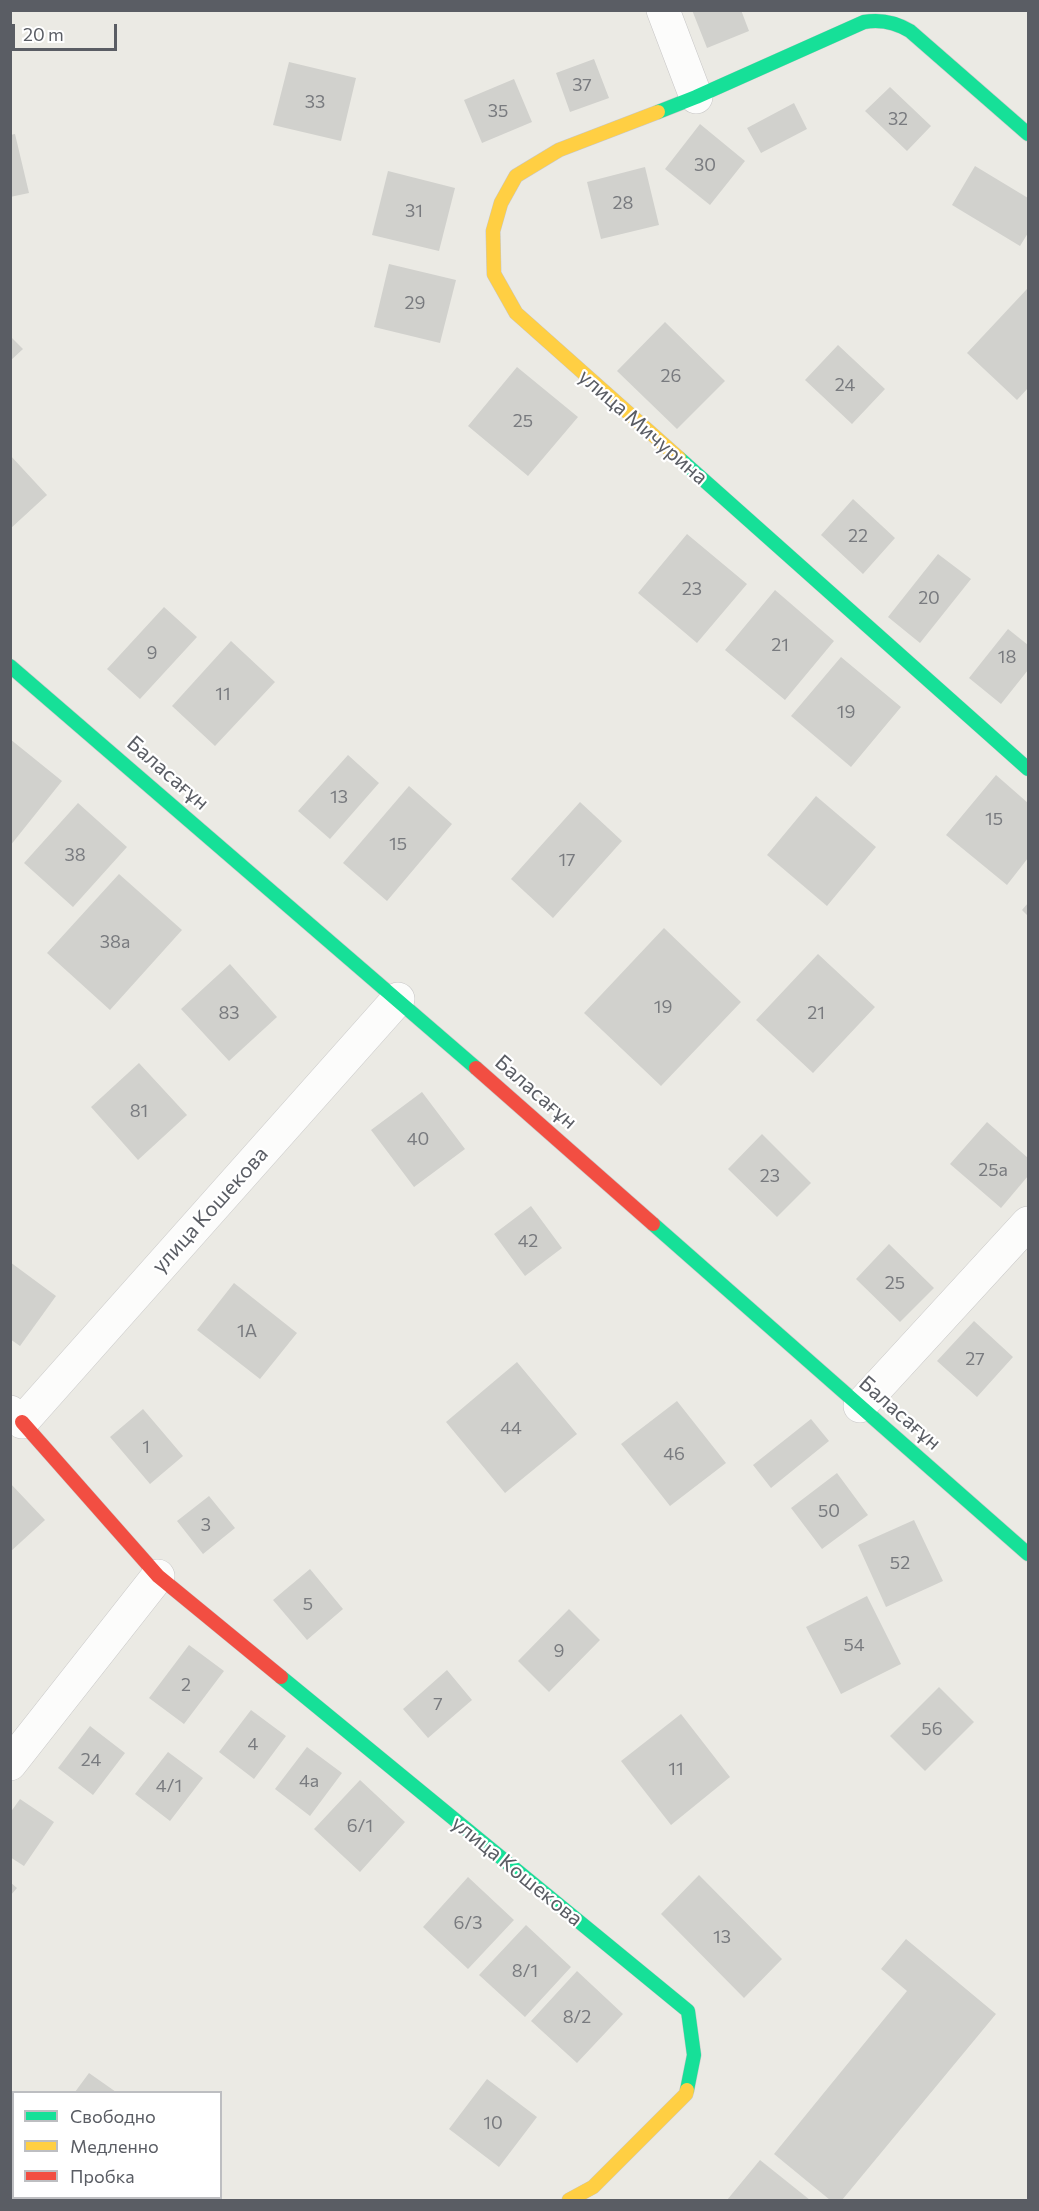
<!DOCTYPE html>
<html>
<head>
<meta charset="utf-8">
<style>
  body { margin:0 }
  #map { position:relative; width:1039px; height:2211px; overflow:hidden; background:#ebeae4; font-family:Commissioner,sans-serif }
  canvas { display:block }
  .frame { position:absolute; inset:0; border:12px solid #5a5d64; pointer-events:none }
  .legend { position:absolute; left:12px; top:2091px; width:210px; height:108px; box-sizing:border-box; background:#fff; border:2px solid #bdbec1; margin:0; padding:8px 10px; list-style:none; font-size:18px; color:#5a5d64 }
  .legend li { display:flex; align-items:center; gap:12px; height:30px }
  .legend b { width:30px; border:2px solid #bdbec1 }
  .scale { position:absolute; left:12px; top:24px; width:105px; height:27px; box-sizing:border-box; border:3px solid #5a5d64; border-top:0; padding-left:8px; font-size:18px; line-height:21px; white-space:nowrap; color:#5a5d64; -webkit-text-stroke:4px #fff; paint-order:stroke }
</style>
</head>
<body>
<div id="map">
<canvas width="1039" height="2211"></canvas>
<div class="frame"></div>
<ul class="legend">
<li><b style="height:8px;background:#16e098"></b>Свободно</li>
<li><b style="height:8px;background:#ffcf43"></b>Медленно</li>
<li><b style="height:8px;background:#f24e42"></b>Пробка</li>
</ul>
<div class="scale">20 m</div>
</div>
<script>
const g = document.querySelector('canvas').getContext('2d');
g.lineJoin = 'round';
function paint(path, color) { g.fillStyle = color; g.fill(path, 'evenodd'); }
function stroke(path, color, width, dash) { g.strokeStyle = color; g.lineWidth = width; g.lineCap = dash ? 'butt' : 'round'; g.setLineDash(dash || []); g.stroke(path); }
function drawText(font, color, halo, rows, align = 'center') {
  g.font = font + ' Commissioner,sans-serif'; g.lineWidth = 4.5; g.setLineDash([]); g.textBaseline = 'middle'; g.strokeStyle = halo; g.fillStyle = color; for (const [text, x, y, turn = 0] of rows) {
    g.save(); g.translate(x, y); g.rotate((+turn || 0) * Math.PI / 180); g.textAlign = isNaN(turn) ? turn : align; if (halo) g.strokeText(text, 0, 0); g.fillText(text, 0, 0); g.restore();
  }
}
paint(new Path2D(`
  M692 10H741L749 31 707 48Z
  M594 59 609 98 570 112 556 73Z
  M289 62 356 78 341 141 273 125Z
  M514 79 532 122 482 143 464 100Z
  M890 87 931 126 907 151 865 111Z
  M794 103 807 129 761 153 747 128Z
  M700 124 745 161 710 205 665 169Z
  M15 134 29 193 10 197V135Z
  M975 166 1028 198V233L1020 246 952 205Z
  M645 167 659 225 601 239 587 182Z
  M388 171 455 188 439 251 372 235Z
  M389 264 456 280 440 343 374 327Z
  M1027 289 1028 291V388L1017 400 967 353Z
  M665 322 725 381 677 429 617 371Z
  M10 336 23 349 10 361Z
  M838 345 885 389 852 424 805 380Z
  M517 367 578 417 528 476 468 426Z
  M10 455 47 495 10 529Z
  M853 499 895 538 863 574 821 535Z
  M687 534 747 584 697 643 638 593Z
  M938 554 971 579 920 643 888 617Z
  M775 590 834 641 785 700 725 650Z
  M164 607 197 637 140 699 107 669Z
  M1008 629 1028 645V670L1001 704 969 678Z
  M231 641 275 682 215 746 172 706Z
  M841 657 901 707 851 767 791 716Z
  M10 739 62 781 10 846Z
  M348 755 379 783 330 839 298 811Z
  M996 775 1028 803V858L1007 885 946 835Z
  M409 786 452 824 387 901 343 863Z
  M816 796 876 847 827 906 767 855Z
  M580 802 622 841 553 918 511 879Z
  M78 803 127 847 73 907 24 863Z
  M119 874 182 930 110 1010 47 953Z
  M1028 903V916L1022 910Z
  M664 928 741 1002 661 1086 584 1013Z
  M818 954 875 1007 813 1073 756 1020Z
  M230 964 277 1017 229 1061 181 1009Z
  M139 1063 187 1115 138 1160 91 1107Z
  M422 1092 465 1149 414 1187 371 1130Z
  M987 1122 1028 1158V1176L1001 1208 950 1164Z
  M762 1134 811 1183 777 1217 728 1169Z
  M531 1206 562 1248 525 1276 494 1234Z
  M889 1244 934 1288 900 1322 856 1279Z
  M10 1262 56 1296 20 1346 10 1339Z
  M234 1283 297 1333 260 1379 197 1330Z
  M974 1321 1013 1357 977 1397 937 1361Z
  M517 1362 577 1434 505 1493 446 1422Z
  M677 1401 726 1463 670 1506 621 1444Z
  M143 1409 183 1456 150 1484 110 1437Z
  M811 1419 829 1441 771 1488 753 1465Z
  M837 1473 868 1515 822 1549 791 1508Z
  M10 1483 45 1520 10 1552Z
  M209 1496 235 1528 203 1554 177 1521Z
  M914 1520 943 1581 886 1607 858 1545Z
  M310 1569 343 1609 307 1640 273 1600Z
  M867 1596 901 1664 841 1694 806 1627Z
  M569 1609 600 1640 549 1692 518 1661Z
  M189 1645 224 1671 184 1724 149 1698Z
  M447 1670 472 1700 428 1738 403 1709Z
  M939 1687 974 1722 925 1771 890 1736Z
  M251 1710 286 1736 254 1779 219 1752Z
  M681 1714 730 1777 671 1825 621 1761Z
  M90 1726 125 1753 93 1795 58 1768Z
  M307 1747 342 1773 310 1816 275 1789Z
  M168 1752 203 1778 170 1821 135 1794Z
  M360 1780 405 1822 360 1872 314 1829Z
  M20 1799 54 1822 24 1866 10 1857V1813Z
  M699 1875 782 1959 744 1998 661 1914Z
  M468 1877 514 1920 468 1969 423 1927Z
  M10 1882 17 1888 10 1896Z
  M526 1925 571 1967 525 2017 479 1975Z
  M906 1939 996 2014 842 2200H830L774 2154 907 1991 881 1969Z
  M577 1971 623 2014 577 2063 531 2021Z
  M89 2073 116 2092H75Z
  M487 2079 537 2117 499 2167 449 2129Z
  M760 2160 810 2200H727Z
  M165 2198H187L184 2200H168Z`), '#d1d1cd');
const street = new Path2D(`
  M663 10 696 97
  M860 1406 1028 1223
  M10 1412 22 1422 398 999
  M10 1764 158 1576
  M10 2133 14 2136
  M85 2198 89 2200`);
const fast = new Path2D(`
  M658 112 696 97 864 22C881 19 895 22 910 31L1028 134
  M679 458 1028 769
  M10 666 476 1068
  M653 1224 1028 1554
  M281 1677 688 2011 694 2055 687 2090`);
const slow = new Path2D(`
  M658 112 559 150 516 176 501 203 493 231 494 274 516 313 679 458
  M569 2200 593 2187 686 2094 687 2090`);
const jam = new Path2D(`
  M476 1068 653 1224
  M22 1422 158 1576 281 1677`);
stroke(street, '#c7c6c6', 34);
stroke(fast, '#c7c7c7', 15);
stroke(slow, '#c7c7c7', 15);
stroke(jam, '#c7c7c7', 15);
stroke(street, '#fcfcfb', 33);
stroke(fast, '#16e098', 14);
stroke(slow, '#ffcf43', 14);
stroke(jam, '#f24e42', 14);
drawText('18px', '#797b7f', null, [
  ["37",582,85],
  ["33",315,102],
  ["35",498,111],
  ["32",898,119],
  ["30",705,165],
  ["28",623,203],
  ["31",414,211],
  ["29",415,303],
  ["26",671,376],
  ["24",845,385],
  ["25",523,421],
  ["22",858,536],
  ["23",692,589],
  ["20",929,598],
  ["21",780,645],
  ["9",152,653],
  ["18",1007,657],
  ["11",223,694],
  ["19",846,712],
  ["13",339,797],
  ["15",994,819],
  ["15",398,844],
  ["38",75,855],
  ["17",567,860],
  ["38а",115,942],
  ["19",663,1007],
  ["83",229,1013],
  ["21",816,1013],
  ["81",139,1111],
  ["40",418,1139],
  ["25а",993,1170],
  ["23",770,1176],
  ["42",528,1241],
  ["25",895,1283],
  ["1А",247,1331],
  ["27",975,1359],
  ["44",511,1428],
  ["1",146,1447],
  ["46",674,1454],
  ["50",829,1511],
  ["3",206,1525],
  ["52",900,1563],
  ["5",308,1604],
  ["54",854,1645],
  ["9",559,1651],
  ["2",186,1685],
  ["7",438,1704],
  ["56",932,1729],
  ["4",253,1744],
  ["24",91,1760],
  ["11",676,1769],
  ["4а",309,1781],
  ["4/1",169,1786],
  ["6/1",360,1826],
  ["6/3",468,1923],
  ["13",722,1937],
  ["8/1",525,1971],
  ["8/2",577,2017],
  ["10",493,2123]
]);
drawText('21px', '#5a5d64', '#fff', [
  ["улица Мичурина",643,427,41],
  ["Баласағұн",168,773,41],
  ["Баласағұн",536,1092,41],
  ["улица Кошекова",210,1210,-48],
  ["Баласағұн",900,1413,41],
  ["улица Кошекова",517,1871,39]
]);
</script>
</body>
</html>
